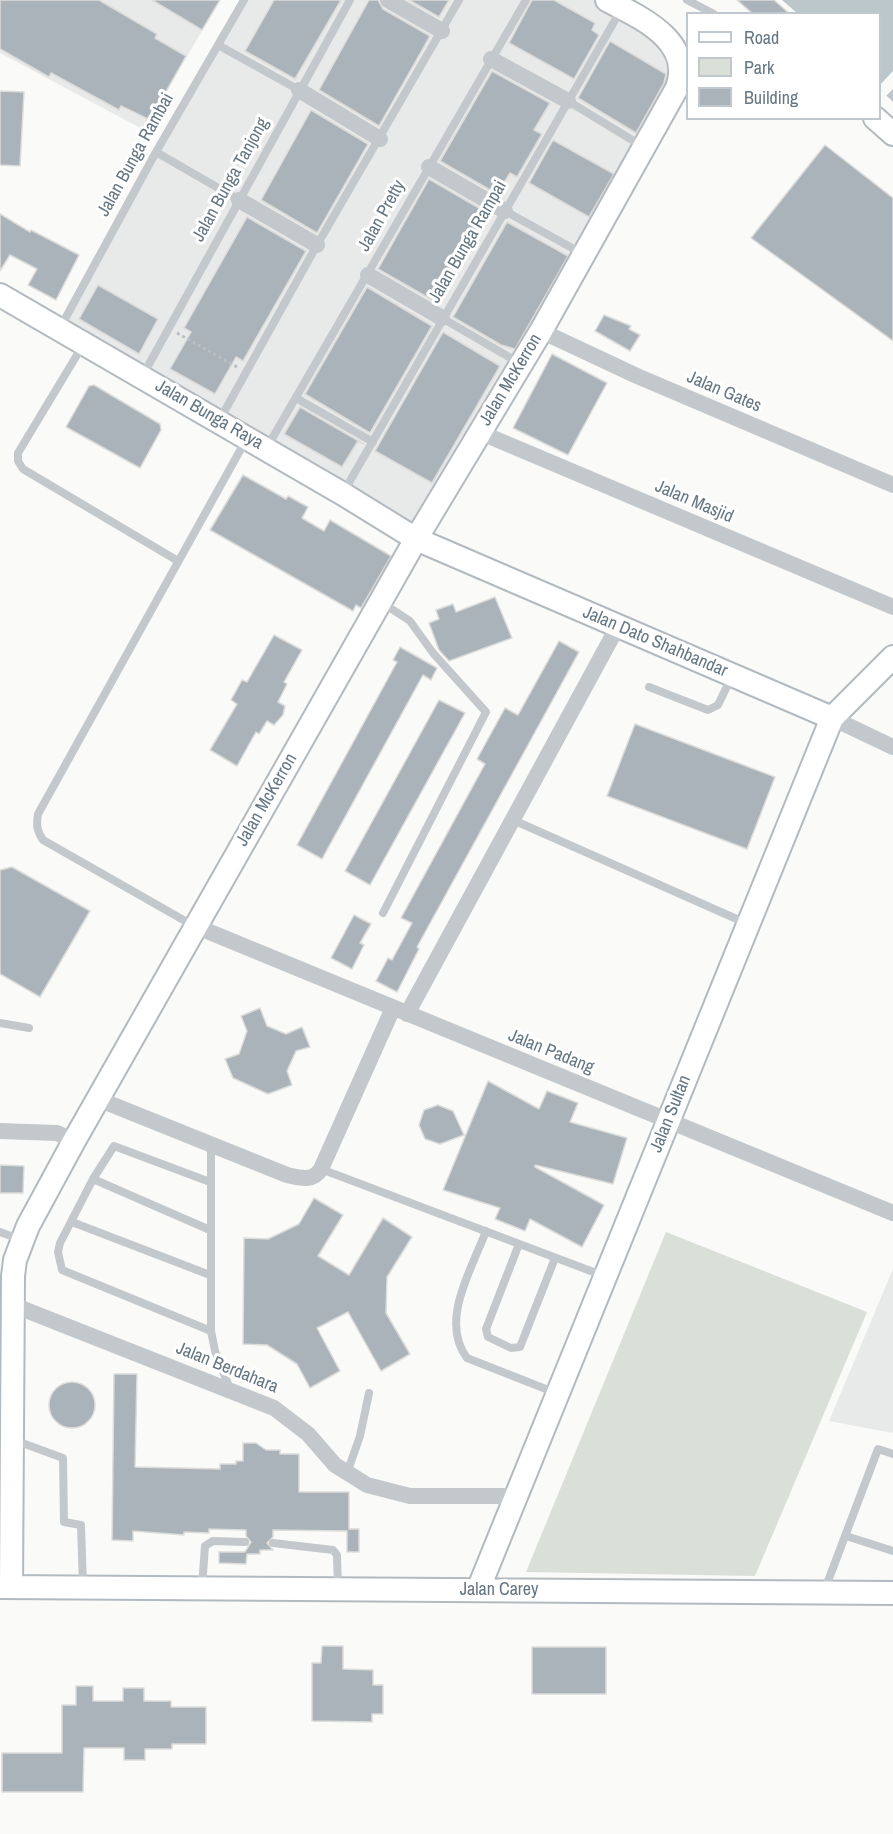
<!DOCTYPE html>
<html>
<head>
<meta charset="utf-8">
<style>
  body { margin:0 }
  #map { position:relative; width:893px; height:1834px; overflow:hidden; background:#fafaf8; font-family:"Archivo Narrow",sans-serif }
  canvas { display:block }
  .legend { position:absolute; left:686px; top:12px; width:195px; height:108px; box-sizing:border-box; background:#fff; border:2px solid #c1c8cd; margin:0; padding:8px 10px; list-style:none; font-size:18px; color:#657683 }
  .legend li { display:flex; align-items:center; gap:12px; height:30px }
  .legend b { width:30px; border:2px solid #c1c8cd }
</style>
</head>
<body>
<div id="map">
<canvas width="893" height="1834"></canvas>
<ul class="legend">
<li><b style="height:8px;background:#fff"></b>Road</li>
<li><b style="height:16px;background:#dadfd7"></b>Park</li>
<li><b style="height:16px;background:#aab3b9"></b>Building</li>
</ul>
</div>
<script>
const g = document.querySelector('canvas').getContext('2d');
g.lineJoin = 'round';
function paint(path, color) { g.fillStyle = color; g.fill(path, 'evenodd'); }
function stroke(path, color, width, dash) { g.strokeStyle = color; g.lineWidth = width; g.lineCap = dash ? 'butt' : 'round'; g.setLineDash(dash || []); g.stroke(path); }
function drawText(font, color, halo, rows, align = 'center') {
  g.font = font + ' "Archivo Narrow",sans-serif'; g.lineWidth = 6; g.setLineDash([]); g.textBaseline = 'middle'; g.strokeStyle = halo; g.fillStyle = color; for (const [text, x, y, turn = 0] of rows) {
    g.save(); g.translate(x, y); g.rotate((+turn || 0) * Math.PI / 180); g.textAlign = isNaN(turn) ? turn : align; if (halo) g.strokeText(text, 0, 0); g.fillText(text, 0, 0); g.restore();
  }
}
paint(new Path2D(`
  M0 0H220L144 130 0 53Z
  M244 0H606L640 19 681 72 416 539 59 328Z
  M893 1269V1433L829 1421Z`), '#e8e9e9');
paint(new Path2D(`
  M666 1232 867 1312 755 1576 526 1572Z`), '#dadfd7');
paint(new Path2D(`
  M782 0H893V102L880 89V14L797 13Z`), '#bbc7cb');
paint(new Path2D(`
  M893 71V89L886 96 880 89V85Z`), '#fafaf8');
const building = new Path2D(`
  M0 0H99L157 34 155 38 186 56 150 120 121 106 119 110 51 73 49 77 0 49Z
  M152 0H220L202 30Z
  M274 0H341L295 79 245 51Z
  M369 0H378L383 9 430 36 379 126 319 90Z
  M409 0H449L439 17Z
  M532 0H554L595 23 592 30 599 35 574 79 509 43Z
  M737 0H774L790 14H753Z
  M610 41 666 74 664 83 636 133 578 98Z
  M492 71 550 103 534 130 542 134 517 177 510 173 497 194 440 161Z
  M0 91 24 92 20 166 0 165Z
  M311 110 368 144 317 233 261 200Z
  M553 140 614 174 589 217 529 183Z
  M825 145 893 198V341L751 238Z
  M429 179 486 212 434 301 378 269Z
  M0 214 30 232 31 230 79 255 56 300 28 285 37 269 10 255 0 271Z
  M247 217 306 251 243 361 236 357 215 394 170 369 191 332 184 328Z
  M507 222 568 256 515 349 501 345 453 317Z
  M98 285 158 319 139 354 79 319Z
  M367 287 432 326 370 433 305 394Z
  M604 315 631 326 629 329 640 335 630 351 595 331Z
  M443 332 500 366 432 483 375 451Z
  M552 354 607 383 568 455 513 428Z
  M94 385 160 424 161 430 140 468 66 427 89 386Z
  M300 407 364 444 358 441 342 467 284 434Z
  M243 475 286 499 288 496 308 507 302 518 324 531 330 520 391 556 361 608 356 605 353 611 210 530Z
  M495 597 512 638 449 661 439 650 429 623 439 619 436 610 453 604 456 612Z
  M274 635 302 650 284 682 287 684 278 702 285 706 283 715 274 725 267 721 259 734 256 732 237 766 210 750 237 704 231 700 242 680 247 682Z
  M559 641 579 652 417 947 419 949 397 992 376 981 388 958 392 960 412 923 401 918 485 764 477 759 505 708 518 715Z
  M400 647 437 668 431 680 423 675 322 859 297 845 397 662 393 660Z
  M439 700 465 713 370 885 345 871Z
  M635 724 775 777 747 849 607 796Z
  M12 867 90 911 40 997 0 974V870Z
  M354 915 371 924 360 943 364 945 352 969 331 958Z
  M260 1008 267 1026 286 1034 302 1027 310 1047 296 1051 287 1071 292 1085 268 1094 233 1078 225 1059 239 1054 247 1031 241 1016Z
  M488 1081 539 1109 547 1091 578 1103 570 1122 627 1138 613 1184 535 1165V1167L604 1205 582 1247 530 1219 525 1231 495 1219 500 1208 443 1190Z
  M438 1105 453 1111 464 1135 440 1144 425 1139 419 1125 424 1110Z
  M0 1165 24 1166 23 1193H0Z
  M314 1198 343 1215 318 1256 349 1275 383 1218 412 1237 387 1277 386 1313 410 1354 381 1371 348 1312 317 1328 340 1371 310 1388 297 1364 267 1345 243 1344 244 1238 268 1239 299 1224Z
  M114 1374H137L135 1467 220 1469V1464H236V1461H243V1443H256L266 1450H280V1454H299V1492H349V1529H359V1552H347V1531L273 1530V1537L267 1543 273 1550H260V1554H247L246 1564 219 1563V1552H245L251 1542 246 1536V1530L209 1529V1533L184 1532V1535L133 1531V1541L112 1540Z
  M49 1405a23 23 0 1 1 46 0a23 23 0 1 1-46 0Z
  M322 1646H343V1669L373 1670V1685H383V1714H372V1722L312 1721V1663H321Z
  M532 1647H606V1694H532Z
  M76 1686H93V1701H123V1688H144V1701H171V1707H206V1744H172V1749H145V1760H124V1748H84L83 1792H2V1753H62V1705H76Z`);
paint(building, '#aab3b9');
stroke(building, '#dcdcda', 1.5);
const secondary = new Path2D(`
  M875 118 893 134
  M0 295 343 494 416 539 832 718
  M11 1586 13 1276 15 1260 28 1226 74 1141 416 539 541 331 677 88C694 41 641 18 607 0
  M0 1587 893 1593
  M478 1590 832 718 893 657`);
stroke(secondary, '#b3babf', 26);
stroke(new Path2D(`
  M177 333 237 367`), '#bbbfc2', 3, [3, 3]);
stroke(new Path2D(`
  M687 0 714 14
  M218 45 299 90
  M568 101 642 146
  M156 152 239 200
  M505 211 583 254
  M442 318 521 364
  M60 328 156 152 244 0
  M83 345 18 453V461L23 469 178 561
  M143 375 350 0
  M296 398 373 442
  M219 421 317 245 459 0
  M266 449 526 0
  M343 493 622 8
  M381 602 410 621 433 653 486 712 383 913
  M649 687 708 710 718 705 732 676
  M513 820 748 924
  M194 926 43 840C37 831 36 825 38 814L247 438
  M0 1023 29 1028
  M211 1145V1331L215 1351 230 1389
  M321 1169 604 1276
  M93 1179 210 1230
  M210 1182 114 1146 93 1179 60 1243 58 1252 62 1270 211 1331
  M72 1222 210 1275
  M486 1231C472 1269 439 1321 467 1358L556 1393
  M0 1232 22 1240
  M519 1244 486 1329 488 1337 511 1348 520 1347 555 1258
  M14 1440 63 1458 64 1522 81 1525 83 1586
  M347 1473 360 1436 369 1393
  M846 1536 893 1551
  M273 1543 333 1550 337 1555 338 1588
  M202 1587 205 1546 213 1541 245 1542
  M825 1589 878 1449 893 1454`), '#c3c8cc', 8);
stroke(new Path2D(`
  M388 0 442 31
  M491 59 568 101
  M299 90 380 139
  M429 167 505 211
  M239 200 317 245
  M368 275 442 318
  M541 331 637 376 893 485
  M479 432 893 607
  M832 718 893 747
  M195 926 893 1213
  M407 1014 618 626
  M98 1099 287 1175C300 1178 313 1182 321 1169L393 1008
  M0 1131 57 1133 74 1141
  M13 1305 274 1408 308 1434 335 1465 367 1485 410 1496H515`), '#c3c8cc', 16);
stroke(secondary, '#fff', 22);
drawText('18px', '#657683', '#fff', [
  ["Jalan Bunga Rambai",136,155,-61],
  ["Jalan Bunga Tanjong",231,180,-61],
  ["Jalan Pretty",382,216,-61],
  ["Jalan Bunga Rampai",468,242,-60],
  ["Jalan McKerron",511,380,-59],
  ["Jalan Gates",724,392,23],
  ["Jalan Bunga Raya",209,415,30],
  ["Jalan Masjid",694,502,23],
  ["Jalan Dato Shahbandar",655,642,23],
  ["Jalan McKerron",267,800,-60],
  ["Jalan Padang",551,1052,22],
  ["Jalan Sultan",671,1114,-68],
  ["Jalan Berdahara",227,1368,22],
  ["Jalan Carey",499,1590]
]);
</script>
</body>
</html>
